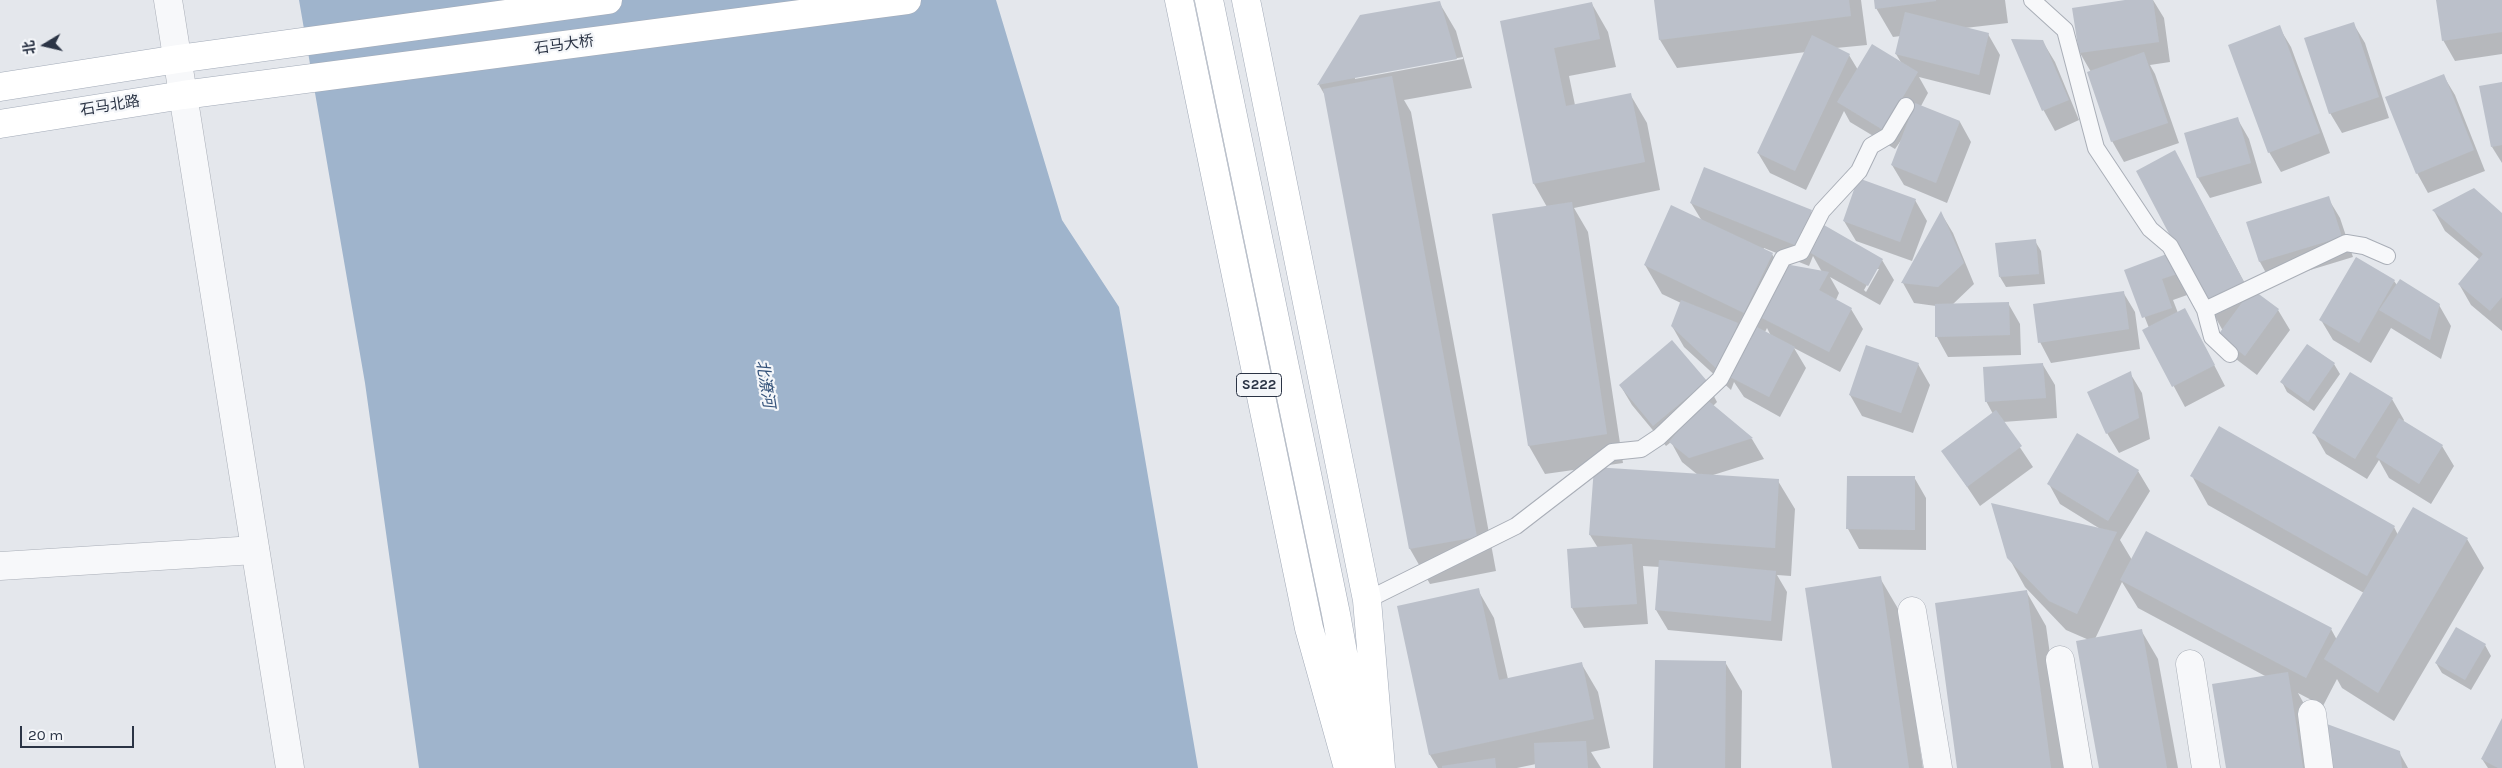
<!DOCTYPE html>
<html>
<head>
<meta charset="utf-8">
<style>
  body { margin:0 }
  #map { position:relative; width:2502px; height:768px; overflow:hidden; background:#e4e7ec; font-family:Karla,"Noto Sans SC",sans-serif }
  canvas { display:block }
  .north { position:absolute; left:20px; top:20px; width:50px; height:50px; -webkit-text-stroke:4px #f4f6f9; paint-order:stroke; rotate:261deg; font-size:14px; font-weight:700; line-height:20px; text-align:center; color:#2b3445 }
  .north::after { content:''; display:block; margin:auto; width:18px; height:22px; background:#2b3445; clip-path:polygon(50% 0,100% 100%,50% 72%,0 100%) }
  .scale { position:absolute; left:20px; top:726px; width:114px; height:22px; box-sizing:border-box; border:2px solid #2b3445; border-top:0; padding-left:6px; font-size:15px; line-height:18px; white-space:nowrap; color:#2b3445; -webkit-text-stroke:4px #f4f6f9; paint-order:stroke }
</style>
</head>
<body>
<div id="map">
<canvas width="2502" height="768"></canvas>
<div class="north">北</div>
<div class="scale">20 m</div>
</div>
<script>
const g = document.querySelector('canvas').getContext('2d');
g.lineJoin = 'round';
function paint(path, color) { g.fillStyle = color; g.fill(path, 'evenodd'); }
function stroke(path, color, width, dash) { g.strokeStyle = color; g.lineWidth = width; g.lineCap = dash ? 'butt' : 'round'; g.setLineDash(dash || []); g.stroke(path); }
function drawText(font, color, halo, rows, align = 'center') {
  g.font = font + ' Karla,"Noto Sans SC",sans-serif'; g.lineWidth = 4.5; g.setLineDash([]); g.textBaseline = 'middle'; g.strokeStyle = halo; g.fillStyle = color; for (const [text, x, y, turn = 0] of rows) {
    g.save(); g.translate(x, y); g.rotate((+turn || 0) * Math.PI / 180); g.textAlign = isNaN(turn) ? turn : align; if (halo) g.strokeText(text, 0, 0); g.fillText(text, 0, 0); g.restore();
  }
}
paint(new Path2D(`
  M299 0H996L1062 220 1119 307 1198 768H419L365 383Z`), '#9fb4cc');
paint(new Path2D(`
  M1655 0H1861L1867 45 1836 48 1849 55 1858 70 1902 64 1896 54 1901 36 1893 37 1876 8 1875 0H2005L2008 23 1965 28 1988 34 2000 55 1990 95 1919 77 1928 93 1921 106 1960 122 1971 142 1947 203 1904 185 1892 165 1902 139 1895 149 1850 122 1844 111 1806 190 1770 173 1758 153 1806 52 1677 68 1660 40Z
  M2134 0H2153L2164 18 2170 62 2150 65 2155 74 2179 143 2124 162 2112 141 2091 72 2080 53Z
  M2438 0H2502V54L2455 61 2443 40Z
  M1439 2 1456 31 1472 88 1404 100 1411 112 1496 571 1430 584 1410 549 1326 97 1319 85 1360 17ZM1463 57V59L1355 79V77Z
  M1592 4 1608 32 1616 67 1569 76 1575 105 1630 94 1647 123 1660 190 1574 208 1588 232 1623 463 1545 474 1529 446 1547 207 1534 184 1501 22Z
  M2353 23 2365 43 2389 118 2342 133 2330 113Z
  M2279 27 2291 47 2330 153 2281 172 2269 152Z
  M2013 40 2043 42 2055 62 2079 120 2055 131 2044 111Z
  M2443 75 2455 95 2485 171 2428 193 2417 173Z
  M2502 83V163L2492 147Z
  M2237 118 2249 139 2262 183 2210 198 2198 178 2185 134Z
  M2175 152 2250 293 2252 291 2278 310 2290 330 2257 375 2232 356 2223 331 2208 304Z
  M2328 198 2340 218 2353 257 2271 282 2260 262 2248 222Z
  M1915 200 1927 221 1912 261 1856 241 1844 221Z
  M1691 203 1811 211 1822 230 1882 260 1894 280 1880 305 1830 277 1839 293 1836 300 1851 309 1863 329 1840 372 1794 348 1806 368 1780 417 1744 397 1734 382 1731 390 1684 347 1672 326 1681 303 1662 294 1645 265 1702 221ZM1764 248 1809 266 1813 256 1822 272H1782L1772 254 1763 250ZM1876 269H1879L1866 292 1864 290ZM1767 328 1771 336 1765 332ZM1742 332 1753 337 1749 344Z
  M2434 211 2502 214V331L2471 305 2459 284 2480 260 2445 231Z
  M1941 213 1953 233 1974 284 1952 305 2008 303 2020 324 2021 355 1948 357 1937 337 1936 306 1914 303 1903 283Z
  M2035 241 2041 251 2045 284 2006 287 2000 277Z
  M2171 254 2190 294 2173 300 2178 313 2196 330 2225 386 2185 407 2144 331 2149 328 2126 270Z
  M2356 258 2394 281 2397 285 2439 305 2451 326 2441 359 2391 328 2371 363 2333 340 2321 320Z
  M2123 292 2135 312 2140 349 2051 363 2040 342Z
  M1918 364 1930 385 1913 433 1862 416 1850 395Z
  M2334 364 2340 374 2314 411 2287 392 2282 382Z
  M2043 365 2055 385 2057 418 2003 422 2033 467 1980 506 1943 451 1993 414 1986 401Z
  M2130 373 2142 393 2150 439 2119 453 2107 433Z
  M1706 381 1717 402 1713 406 1752 439 1764 459 1710 476 1778 481 1795 509 1791 576 1777 575 1787 592 1782 641 1668 630 1656 610 1660 567 1643 566 1648 624 1584 628 1572 608 1598 548 1590 535 1595 468 1698 475 1682 462 1671 442 1666 446 1632 405 1620 385Z
  M2392 399 2404 420 2403 422 2442 446 2454 466 2431 504 2389 478 2379 460 2367 479 2326 454 2314 433Z
  M2138 471 2150 491 2120 540 2132 560 2331 629 2337 640 2364 593 2208 505 2192 476 2394 527 2398 535 2467 539 2484 568 2394 721 2342 688 2337 679 2323 706 2298 693 2303 702 2314 768H2227L2267 677 2138 608 2122 582 2095 639 2141 630 2158 659 2178 768H2101L2089 640 2066 630 2025 587 2009 558 2102 530 2060 504 2049 484Z
  M1848 477H1914L1926 498V550L1859 549 1848 529Z
  M1880 578 1900 612 1923 768H1833Z
  M1478 590 1494 618 1508 679 1581 663 1598 692 1610 748 1591 752 1601 768H1536V764L1517 768H1438L1430 755Z
  M2026 591 2046 626 2066 768H1958Z
  M2485 645 2491 656 2471 690 2442 673 2436 663Z
  M1725 662 1742 691 1741 768H1655Z
  M2399 752 2408 768H2334Z
  M2482 759 2502 768H2488Z`), '#0003');
paint(new Path2D(`
  M1654 0H1849L1851 16 1659 40Z
  M1874 0H1936V1L1875 9Z
  M2125 0H2153L2159 42 2079 53 2072 8Z
  M2436 0H2502V32L2442 41Z
  M1440 1 1457 59 1317 85 1360 15Z
  M1592 2 1600 39 1554 48 1566 106 1631 93 1645 162 1533 184 1500 21Z
  M1905 12 1989 33 1979 75 1895 54Z
  M2354 22 2379 97 2329 114 2304 38Z
  M2280 25 2320 133 2268 153 2228 45Z
  M1812 35 1850 54 1795 171 1757 153Z
  M2011 39 2043 40 2069 100 2042 111Z
  M1872 44 1918 72 1883 130 1837 102Z
  M2144 52 2168 123 2111 142 2087 72Z
  M2444 74 2474 150 2416 174 2385 97Z
  M1392 76 1477 537 1409 549 1323 89Z
  M2502 82V145L2491 147 2479 86Z
  M1915 103 1960 121 1936 183 1891 165Z
  M2238 117 2251 163 2197 178 2184 133Z
  M2175 150 2245 284 2206 304 2136 171Z
  M1704 167 1812 210 1797 246 1690 203Z
  M1858 178 1916 199 1900 242 1843 221Z
  M2474 188 2502 213V297L2490 311 2458 284 2483 254 2432 210Z
  M2329 196 2342 237 2259 262 2246 222Z
  M1572 202 1607 434 1528 446 1492 214Z
  M1671 205 1773 253 1744 313 1644 265Z
  M1941 211 1964 263 1938 287 1901 283Z
  M1824 225 1883 259 1868 286 1809 252Z
  M2036 239 2039 274 1999 277 1995 243Z
  M2172 252 2180 273 2162 279 2172 308 2142 318 2124 270Z
  M2356 257 2395 280 2359 343 2319 320Z
  M1785 264 1829 272 1819 290 1852 308 1829 352 1758 316Z
  M2400 279 2440 304 2430 340 2379 310Z
  M2252 289 2279 309 2245 356 2218 335Z
  M2124 291 2129 329 2038 343 2033 304Z
  M1681 300 1738 323 1719 371 1671 326Z
  M2009 302 2010 335 1935 337V304Z
  M2185 308 2215 365 2172 387 2142 330Z
  M1757 327 1795 347 1769 397 1730 377Z
  M1672 340 1707 381 1653 426 1619 385Z
  M2307 344 2335 363 2308 402 2280 382Z
  M1866 345 1919 363 1901 413 1849 395Z
  M2043 363 2046 398 1985 402 1983 367Z
  M2131 371 2139 418 2106 434 2087 392Z
  M2350 372 2393 398 2355 459 2312 433Z
  M1705 398 1753 438 1689 458 1669 442Z
  M1996 410 2022 446 1967 487 1941 451Z
  M2399 418 2443 445 2419 484 2376 457Z
  M2219 426 2395 526 2367 576 2190 476Z
  M2077 433 2139 470 2108 521 2047 484Z
  M1594 467 1779 479 1775 548 1589 535Z
  M1847 476H1915V530L1846 529Z
  M1991 503 2117 532 2077 614 2049 601 2007 558Z
  M2413 507 2468 538 2378 693 2324 659Z
  M2146 531 2332 628 2306 678 2120 580Z
  M1632 544 1637 604 1571 608 1567 549Z
  M1659 560 1776 571 1771 621 1655 610Z
  M1881 576 1909 768H1832L1805 588Z
  M1479 588 1499 680 1582 662 1594 719 1429 755 1397 606Z
  M2027 590 2051 768H1957L1935 603Z
  M2456 627 2486 644 2465 680 2435 663Z
  M2142 629 2167 768H2099L2076 641Z
  M1655 660 1726 661 1725 768H1653Z
  M2288 672 2303 768H2226L2212 684Z
  M2502 718V768H2498L2481 759Z
  M2327 724 2400 751 2402 768H2333Z
  M1586 741 1588 768H1535L1534 743Z
  M1495 758 1496 768H1442V766Z`), '#bbc0ca');
const service = new Path2D(`
  M2032 0 2065 30 2096 148 2150 229 2170 246 2205 310 2212 337 2230 354
  M2205 310 2346 243 2364 246 2387 256
  M1367 600 1516 526 1612 452 1641 449 1659 437 1720 379 1783 258 1801 252 1822 211 1859 171 1871 146 1888 136 1906 106`);
const minor = new Path2D(`
  M0 566 255 550
  M1912 611 1938 768
  M2060 660 2078 768
  M2190 664 2206 768
  M2312 714 2319 768`);
const tertiary = new Path2D(`
  M168 0 290 768`);
const primary = new Path2D(`
  M1179 0 1309 628 1348 768
  M1209 0 1336 614 1364 768
  M1246 0 1367 600 1381 768
  M0 87 178 59 608 0
  M0 124 183 95 907 0`);
stroke(service, '#a9aeb7', 18);
stroke(minor, '#a9aeb7', 29);
stroke(tertiary, '#a9aeb7', 29);
stroke(primary, '#a3abb8', 29);
stroke(service, '#f7f8fa', 16);
stroke(minor, '#f7f8fa', 28);
stroke(tertiary, '#f7f8fa', 28);
stroke(primary, '#fff', 28);
for (const [x, y, w] of [
  [1259,385,45]
]) { const box = new Path2D(); box.roundRect(x - w / 2, y - 11.5, w, 23, 4); g.fillStyle = '#f4f6f9'; g.fill(box); stroke(box, '#2b3445', 1); }
drawText('bold 14px', '#2b3445', null, [
  ["S222",1259,385]
]);
drawText('15px', '#2b3445', '#f4f6f9', [
  ["石马大桥",564,45,-8],
  ["石马北路",110,106,-9]
]);
drawText('italic 16px', '#34527a', '#f4f6f9', [
  ["北潦河",765,384,81]
]);
</script>
</body>
</html>
